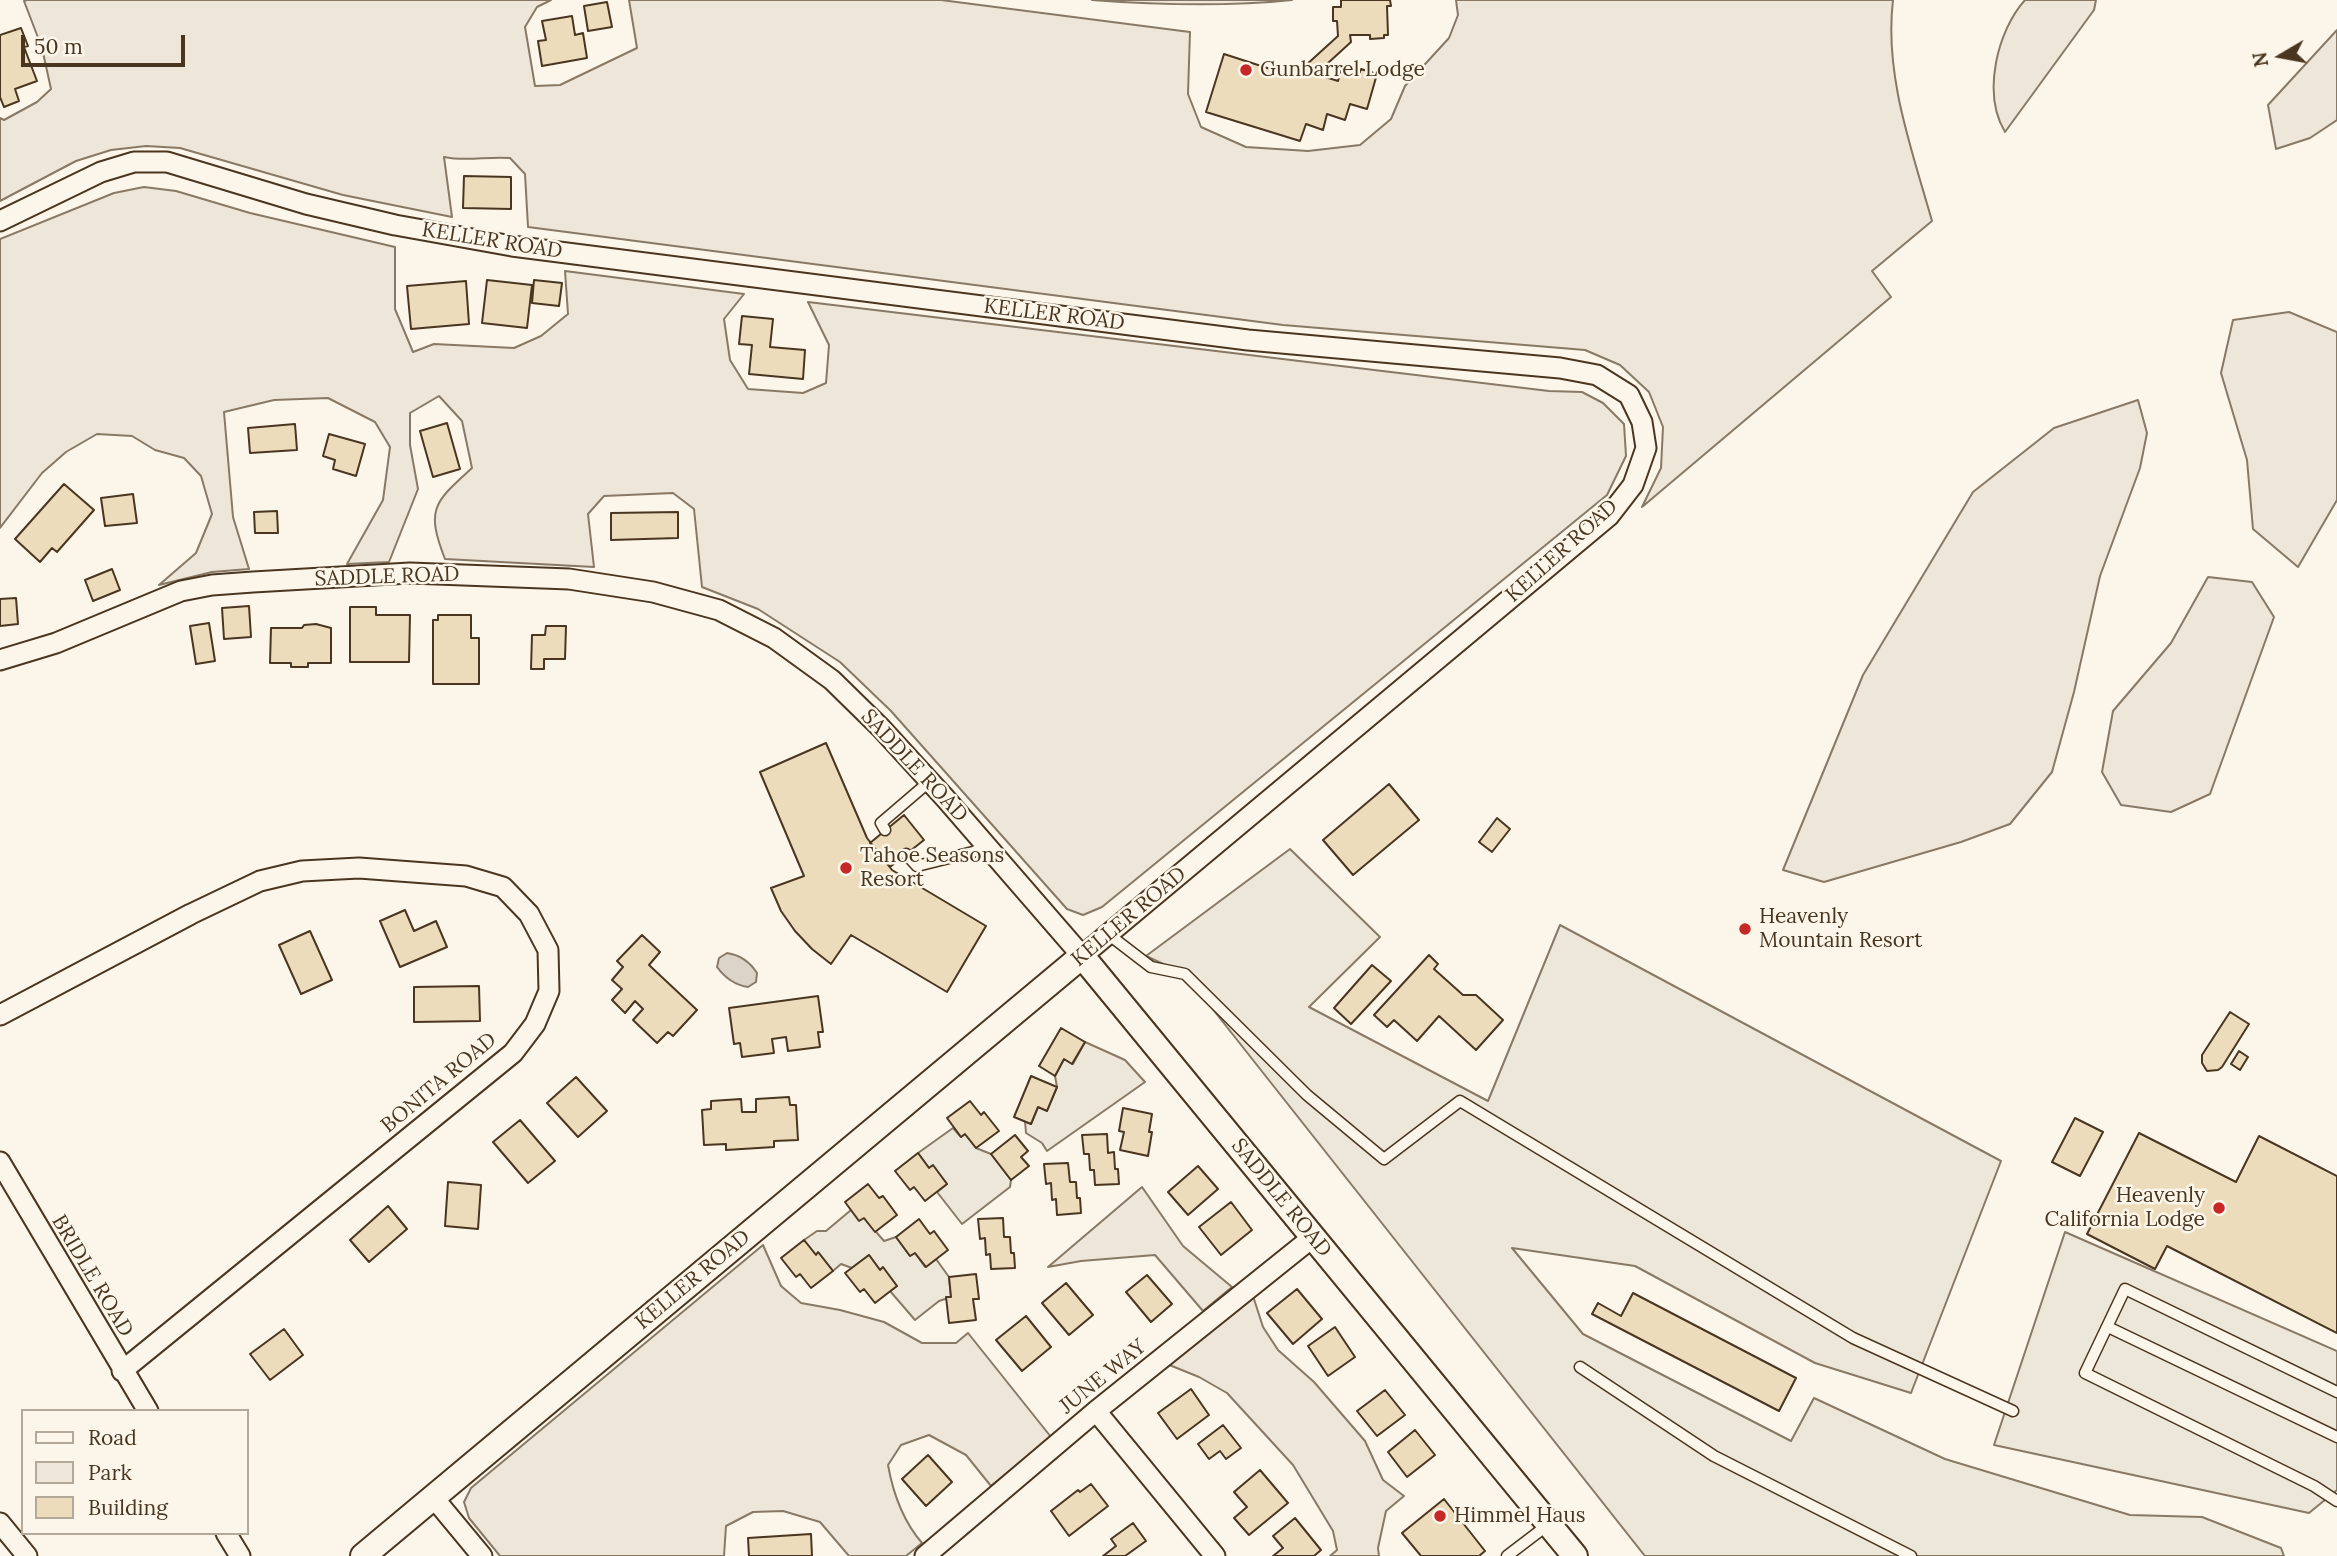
<!DOCTYPE html>
<html>
<head>
<meta charset="utf-8">
<style>
  body { margin:0 }
  #map { position:relative; width:2337px; height:1556px; overflow:hidden; background:#fbf6e9; font-family:Lora,serif }
  canvas { display:block }
  .legend { position:absolute; left:21px; top:1409px; width:228px; height:126px; box-sizing:border-box; background:#fbf6e9; border:2px solid #b4a999; margin:0; padding:9px 12px; list-style:none; font-size:21px; color:#4a3520 }
  .legend li { display:flex; align-items:center; gap:14px; height:35px }
  .legend b { width:35px; border:2px solid #b4a999 }
  .north { position:absolute; left:2246px; top:21px; width:70px; height:70px; -webkit-text-stroke:5px #fbf6e9; paint-order:stroke; rotate:260deg; font-size:19px; font-weight:700; line-height:28px; text-align:center; color:#4a3520 }
  .north::after { content:''; display:block; margin:auto; width:24px; height:32px; background:#4a3520; clip-path:polygon(50% 0,100% 100%,50% 72%,0 100%) }
  .scale { position:absolute; left:21px; top:35px; width:164px; height:32px; box-sizing:border-box; border:4px solid #4a3520; border-top:0; padding-left:9px; font-size:21px; line-height:24px; white-space:nowrap; color:#4a3520; -webkit-text-stroke:5px #fbf6e9; paint-order:stroke }
</style>
</head>
<body>
<div id="map">
<canvas width="2337" height="1556"></canvas>
<ul class="legend">
<li><b style="height:9px;background:#fbf6e9"></b>Road</li>
<li><b style="height:19px;background:#ede6d9"></b>Park</li>
<li><b style="height:19px;background:#ecdcbc"></b>Building</li>
</ul>
<div class="north">N</div>
<div class="scale">50 m</div>
</div>
<script>
const g = document.querySelector('canvas').getContext('2d');
g.lineJoin = 'round';
function paint(path, color) { g.fillStyle = color; g.fill(path, 'evenodd'); }
function stroke(path, color, width, dash) { g.strokeStyle = color; g.lineWidth = width; g.lineCap = dash ? 'butt' : 'round'; g.setLineDash(dash || []); g.stroke(path); }
function drawText(font, color, halo, rows, align = 'center') {
  g.font = font + ' Lora,serif'; g.lineWidth = 5; g.setLineDash([]); g.textBaseline = 'middle'; g.strokeStyle = halo; g.fillStyle = color; for (const [text, x, y, turn = 0] of rows) {
    g.save(); g.translate(x, y); g.rotate((+turn || 0) * Math.PI / 180); g.textAlign = isNaN(turn) ? turn : align; if (halo) g.strokeText(text, 0, 0); g.fillText(text, 0, 0); g.restore();
  }
}
const green = new Path2D(`
  M27 0H551L537 7 525 27 535 86 560 85 637 48 629 0H941L1190 32 1188 94 1201 127 1246 147 1308 151 1360 145 1391 119 1405 86 1449 38 1458 15 1456 0H1893C1884 75 1912 150 1932 221L1872 271 1891 297 1642 507 1661 468 1663 427 1649 392 1620 365 1585 350 1283 325 528 227 525 174 510 158C487 156 467 162 444 157L452 217 343 195 180 148 146 146 111 150 76 161 0 201V118L4 120 37 102 51 89 42 48 24 1Z
  M1092 0H1292C1225 7 1159 5 1092 0Z
  M2025 0H2096L2094 10 2005 132C1982 94 1997 31 2025 0Z
  M2337 30V120L2310 138 2276 149 2268 105Z
  M144 187 176 191 250 213 395 247V309L413 352 434 344 514 348 541 336 568 314 565 271 744 294 724 319 730 360 748 389 803 393 826 383 829 345 808 302 1549 391 1582 392 1603 403 1624 424 1626 456 1607 495 1102 907 1083 915 1067 909 891 711 840 662 758 609 702 587 694 509 673 493 604 496 588 514 594 567 445 559C425 508 435 502 472 468L462 421 439 396 410 413V445L418 489 389 562 347 564 383 500 390 447 375 422 328 398 274 400 224 412 233 517 249 569 212 572 159 585 196 553 212 514 201 476 184 458 155 450 132 436 97 434 66 452 42 473 0 528V239L114 193Z
  M2289 312 2337 332V500L2298 567 2253 529 2247 460 2221 373 2233 320Z
  M2138 400 2147 433 2140 468 2100 576 2074 692 2052 772 2010 824 1961 842 1824 882 1783 870 1863 675 1973 492 2054 428Z
  M2208 577 2252 582 2274 617 2210 794 2171 812 2121 805 2102 772 2113 711 2171 643Z
  M1142 1187 1183 1246 1232 1287 1203 1311 1155 1255 1081 1261 1048 1267Z
  M763 1245 781 1286 801 1303 840 1310 884 1322 922 1343H956L968 1333 1051 1437 991 1486 966 1455 929 1435 901 1445 888 1465C893 1493 903 1521 922 1543L906 1556H849L820 1522 783 1511 753 1512 726 1526 724 1556H500L469 1518 464 1502 471 1488Z
  M1253 1296 1263 1327 1278 1350 1314 1382 1365 1441 1383 1480 1404 1496 1386 1511 1378 1548 1379 1556H1330L1337 1550 1333 1531 1293 1465 1227 1393 1199 1377 1167 1364Z`);
paint(green, '#ede6d9');
stroke(green, '#887966', 2);
const parking = new Path2D(`
  M1290 849 1380 937 1309 1007 1488 1101 1560 925 2001 1161 1911 1393 1815 1363 1635 1266 1512 1248 1583 1334 1791 1441 1814 1398 1945 1459 2130 1515 2202 1517 2281 1548 2284 1556H1645L1185 974 1146 956Z
  M1085 1042 1125 1060 1145 1082 1047 1151 1042 1143 1026 1133 1025 1121 1031 1124 1038 1107 1047 1110 1057 1087 1055 1076 1064 1059 1073 1064Z
  M953 1128 961 1137 965 1134 976 1148 991 1154 1011 1180 1010 1187 962 1224 937 1192 947 1184 932 1166 929 1168 918 1153Z
  M851 1210 864 1218 884 1241 896 1237 910 1256 915 1253 925 1267 936 1259 949 1277 951 1297 939 1301 915 1320 890 1291 897 1286 883 1268 880 1270 869 1255 852 1268 841 1264 833 1271 819 1253 816 1255 804 1240 817 1231H826Z
  M2065 1232 2337 1351V1490L2309 1513 1994 1445Z`);
paint(parking, '#ede7d9');
stroke(parking, '#887966', 2);
const water = new Path2D(`
  M727 953C740 955 750 962 757 973L756 982 748 987C735 985 725 978 717 967L719 958Z`);
paint(water, '#dcd4c6');
stroke(water, '#887966', 2);
const building = new Path2D(`
  M1341 0H1390L1391 6H1387L1388 35H1384V38L1370 39V35H1350L1351 42 1316 74 1338 81 1341 71 1358 77 1361 69 1377 74 1367 109 1350 104 1345 120 1327 114 1323 130 1306 124 1300 141 1206 112 1224 54 1292 76 1294 69 1304 72 1305 66 1338 36 1337 21H1333V7H1341Z
  M607 2 612 27 588 31 584 6Z
  M572 16 575 35 583 33 587 58 542 66 538 41 546 40 542 21Z
  M21 28 28 46 24 47 37 81 15 89 19 101 4 107 0 97V35Z
  M464 176 511 177V209L463 208Z
  M487 280 532 285 527 328 482 323Z
  M534 280 562 283 559 306 532 303Z
  M466 281 469 324 411 329 407 286Z
  M742 316 773 319 770 347 805 350 803 379 749 374 752 345 739 344Z
  M447 423 460 469 433 477 420 431Z
  M295 424 297 450 250 453 248 428Z
  M329 434 365 444 356 476 333 469 335 460 323 456Z
  M64 484 94 510 57 552 52 548 40 562 15 539Z
  M133 494 137 523 105 526 101 498Z
  M277 511 278 533H255L254 512Z
  M678 512V538L611 540V513Z
  M112 569 120 590 93 601 85 580Z
  M16 598 18 624 0 626V599Z
  M249 606 251 637 224 639 222 608Z
  M350 607H376V615H410L409 662H350Z
  M438 615H471V638H479V684H433V620H438Z
  M209 623 215 661 196 664 190 626Z
  M316 624 331 628V663H308V667H291V663H270L271 628H302L304 625Z
  M546 626H566L565 659H544V669H531L532 635H545Z
  M826 743 867 838 892 870 986 926 947 992 851 935 831 964 812 949 795 931 781 911 771 888 804 876 760 772Z
  M1389 784 1419 820 1353 875 1323 840Z
  M904 815 924 840 890 867 870 843Z
  M1497 818 1510 829 1492 852 1479 842Z
  M405 910 414 931 436 921 447 947 400 967 380 921Z
  M310 931 332 980 301 994 279 945Z
  M642 935 660 952 649 965 697 1010 673 1036 668 1032 657 1043 633 1020 643 1009 635 1001 625 1013 612 1000 622 989 612 980 623 967 617 961Z
  M1429 955 1438 964 1434 969 1463 995H1476L1503 1020 1476 1050 1439 1016 1417 1041 1394 1020 1387 1027 1374 1015Z
  M1372 965 1391 981 1351 1024 1334 1008Z
  M479 986 480 1021 414 1022V987Z
  M818 996 823 1032H818L820 1047 788 1051 786 1037 772 1039 774 1053 742 1057 740 1043 734 1044 729 1008Z
  M2230 1012 2249 1024 2222 1067 2218 1070 2207 1071 2202 1063V1055Z
  M1061 1028 1085 1042 1072 1064 1064 1059 1055 1076 1039 1066Z
  M2239 1051 2248 1057 2240 1070 2231 1064Z
  M1031 1076 1057 1087 1047 1111 1038 1107 1031 1124 1014 1117Z
  M576 1077 607 1111 578 1137 547 1103Z
  M789 1097 790 1105H796L798 1140 774 1141V1147L726 1150V1144L704 1145 702 1110 711 1109V1101L741 1099 742 1112H756V1099Z
  M970 1101 981 1115 984 1112 999 1131 976 1148 965 1134 961 1137 947 1118Z
  M1123 1108 1152 1114 1149 1132H1152L1148 1156 1120 1150 1124 1132 1119 1131Z
  M2075 1118 2103 1132 2080 1176 2052 1162Z
  M520 1120 555 1161 528 1183 493 1142Z
  M2139 1133 2236 1182 2259 1136 2337 1176V1333L2167 1246 2155 1269 2087 1234Z
  M1107 1134 1108 1153 1114 1152 1115 1169H1118L1119 1184 1095 1185 1094 1170H1090L1089 1154H1084L1082 1135Z
  M1015 1135 1028 1151 1021 1157 1029 1166 1011 1180 991 1154Z
  M918 1153 929 1168 933 1165 947 1184 925 1201 914 1187 910 1190 895 1171Z
  M1068 1163 1070 1182H1076L1077 1198H1080L1081 1213 1057 1215 1056 1199 1052 1200 1051 1183 1046 1184 1044 1164Z
  M1198 1166 1218 1189 1188 1215 1168 1192Z
  M448 1182 481 1185 478 1229 445 1226Z
  M868 1184 879 1198 883 1196 897 1215 875 1232 864 1218 859 1221 845 1202Z
  M1231 1202 1252 1230 1221 1255 1199 1227Z
  M388 1206 407 1229 369 1262 350 1240Z
  M1003 1218 1004 1237H1010L1011 1253H1014L1015 1268 991 1269 990 1254 986 1255 985 1238 980 1239 978 1219Z
  M919 1219 930 1234 934 1231 948 1250 926 1267 915 1253 910 1256 896 1237Z
  M804 1240 816 1255 818 1252 833 1271 811 1288 800 1274 796 1277 781 1258Z
  M869 1255 880 1270 883 1267 897 1286 875 1303 864 1289 860 1292 845 1273Z
  M976 1274 979 1299H973L976 1320 949 1323 946 1297H951L949 1277Z
  M1147 1275 1172 1304 1151 1322 1126 1292Z
  M1066 1283 1093 1315 1069 1335 1042 1303Z
  M1297 1289 1322 1319 1293 1344 1267 1313Z
  M1633 1293 1796 1378 1779 1411 1592 1314 1598 1303 1621 1316Z
  M1026 1316 1051 1347 1022 1371 996 1340Z
  M1335 1327 1355 1357 1328 1376 1308 1346Z
  M284 1329 303 1355 270 1380 250 1354Z
  M1191 1389 1209 1415 1177 1439 1158 1413Z
  M1385 1390 1405 1415 1377 1436 1357 1411Z
  M1223 1425 1241 1448 1226 1459 1220 1451 1209 1459 1198 1444Z
  M1415 1430 1435 1455 1407 1477 1388 1452Z
  M928 1455 952 1482 926 1506 902 1479Z
  M1260 1470 1288 1503 1249 1535 1234 1518 1247 1507 1234 1492Z
  M1091 1484 1108 1506 1069 1536 1051 1511 1078 1490 1080 1492Z
  M1444 1499 1485 1551 1479 1556H1421L1402 1533Z
  M1295 1518 1321 1550 1314 1556H1273L1283 1548 1273 1536Z
  M1133 1523 1146 1541 1125 1556H1103L1116 1546 1111 1539Z
  M811 1534 812 1556H749L748 1538Z`);
paint(building, '#ecdcbc');
stroke(building, '#4a3520', 2);
const service = new Path2D(`
  M885 830 881 823 930 781
  M906 854 917 866 973 852 987 846
  M1108 934 1151 967 1185 974 1307 1095 1384 1159 1460 1101 1853 1338 2013 1411
  M2108 1327 2337 1437
  M1580 1367 1714 1456 1911 1556
  M2337 1392 2125 1289 2085 1373 2314 1486 2337 1501
  M1507 1556 1549 1524`);
const minor = new Path2D(`
  M0 221 101 172 134 162H167L306 204 395 225 512 246 1248 340 1560 368 1597 375 1629 395 1642 422 1646 448 1633 485 1609 516 1082 956 945 798 881 728 832 680 774 638 719 610 653 592 569 579 410 573 253 582 212 585 181 591 56 643 0 660
  M0 1015 191 914 260 881 302 871 359 868 466 876 503 887 529 914 548 950 549 991 535 1024 513 1053 122 1371
  M0 1162 148 1411
  M1096 1411 1215 1556
  M433 1497 482 1556
  M0 1523 27 1556
  M226 1533 240 1556
  M925 1556 1096 1411 1313 1237`);
const tertiary = new Path2D(`
  M363 1556 1082 956 1575 1556`);
stroke(service, '#4a3520', 13);
stroke(minor, '#4a3520', 23);
stroke(tertiary, '#4a3520', 28);
stroke(service, '#fbf6e9', 10);
stroke(minor, '#fbf6e9', 19);
stroke(tertiary, '#fbf6e9', 24);
for (const [x, y, r, color] of [
  [1246,70,7,"#c62828"],
  [846,868,7,"#c62828"],
  [1745,929,7,"#c62828"],
  [2219,1208,7,"#c62828"],
  [1440,1516,7,"#c62828"]
]) { const dot = new Path2D(); dot.arc(x, y, r, 0, 2 * Math.PI); g.fillStyle = color; g.fill(dot); stroke(dot, '#fbf6e9', 2.5); }
drawText('21px', '#4a3520', '#fbf6e9', [
  ["Gunbarrel Lodge",1260,70],
  ["Tahoe Seasons",860,856],
  ["Resort",860,880],
  ["Heavenly",1759,917],
  ["Mountain Resort",1759,941],
  ["Heavenly",2205,1196,"right"],
  ["California Lodge",2205,1220,"right"],
  ["Himmel Haus",1454,1516]
], 'left');
drawText('21px', '#4a3520', '#fbf6e9', [
  ["KELLER ROAD",492,241,9],
  ["KELLER ROAD",1054,315,7],
  ["KELLER ROAD",1562,551,-42],
  ["SADDLE ROAD",387,577,-2],
  ["SADDLE ROAD",914,766,47],
  ["KELLER ROAD",1129,917,-40],
  ["BONITA ROAD",439,1083,-40],
  ["SADDLE ROAD",1281,1198,51],
  ["BRIDLE ROAD",92,1276,59],
  ["KELLER ROAD",693,1280,-40],
  ["JUNE WAY",1103,1377,-39]
]);
</script>
</body>
</html>
